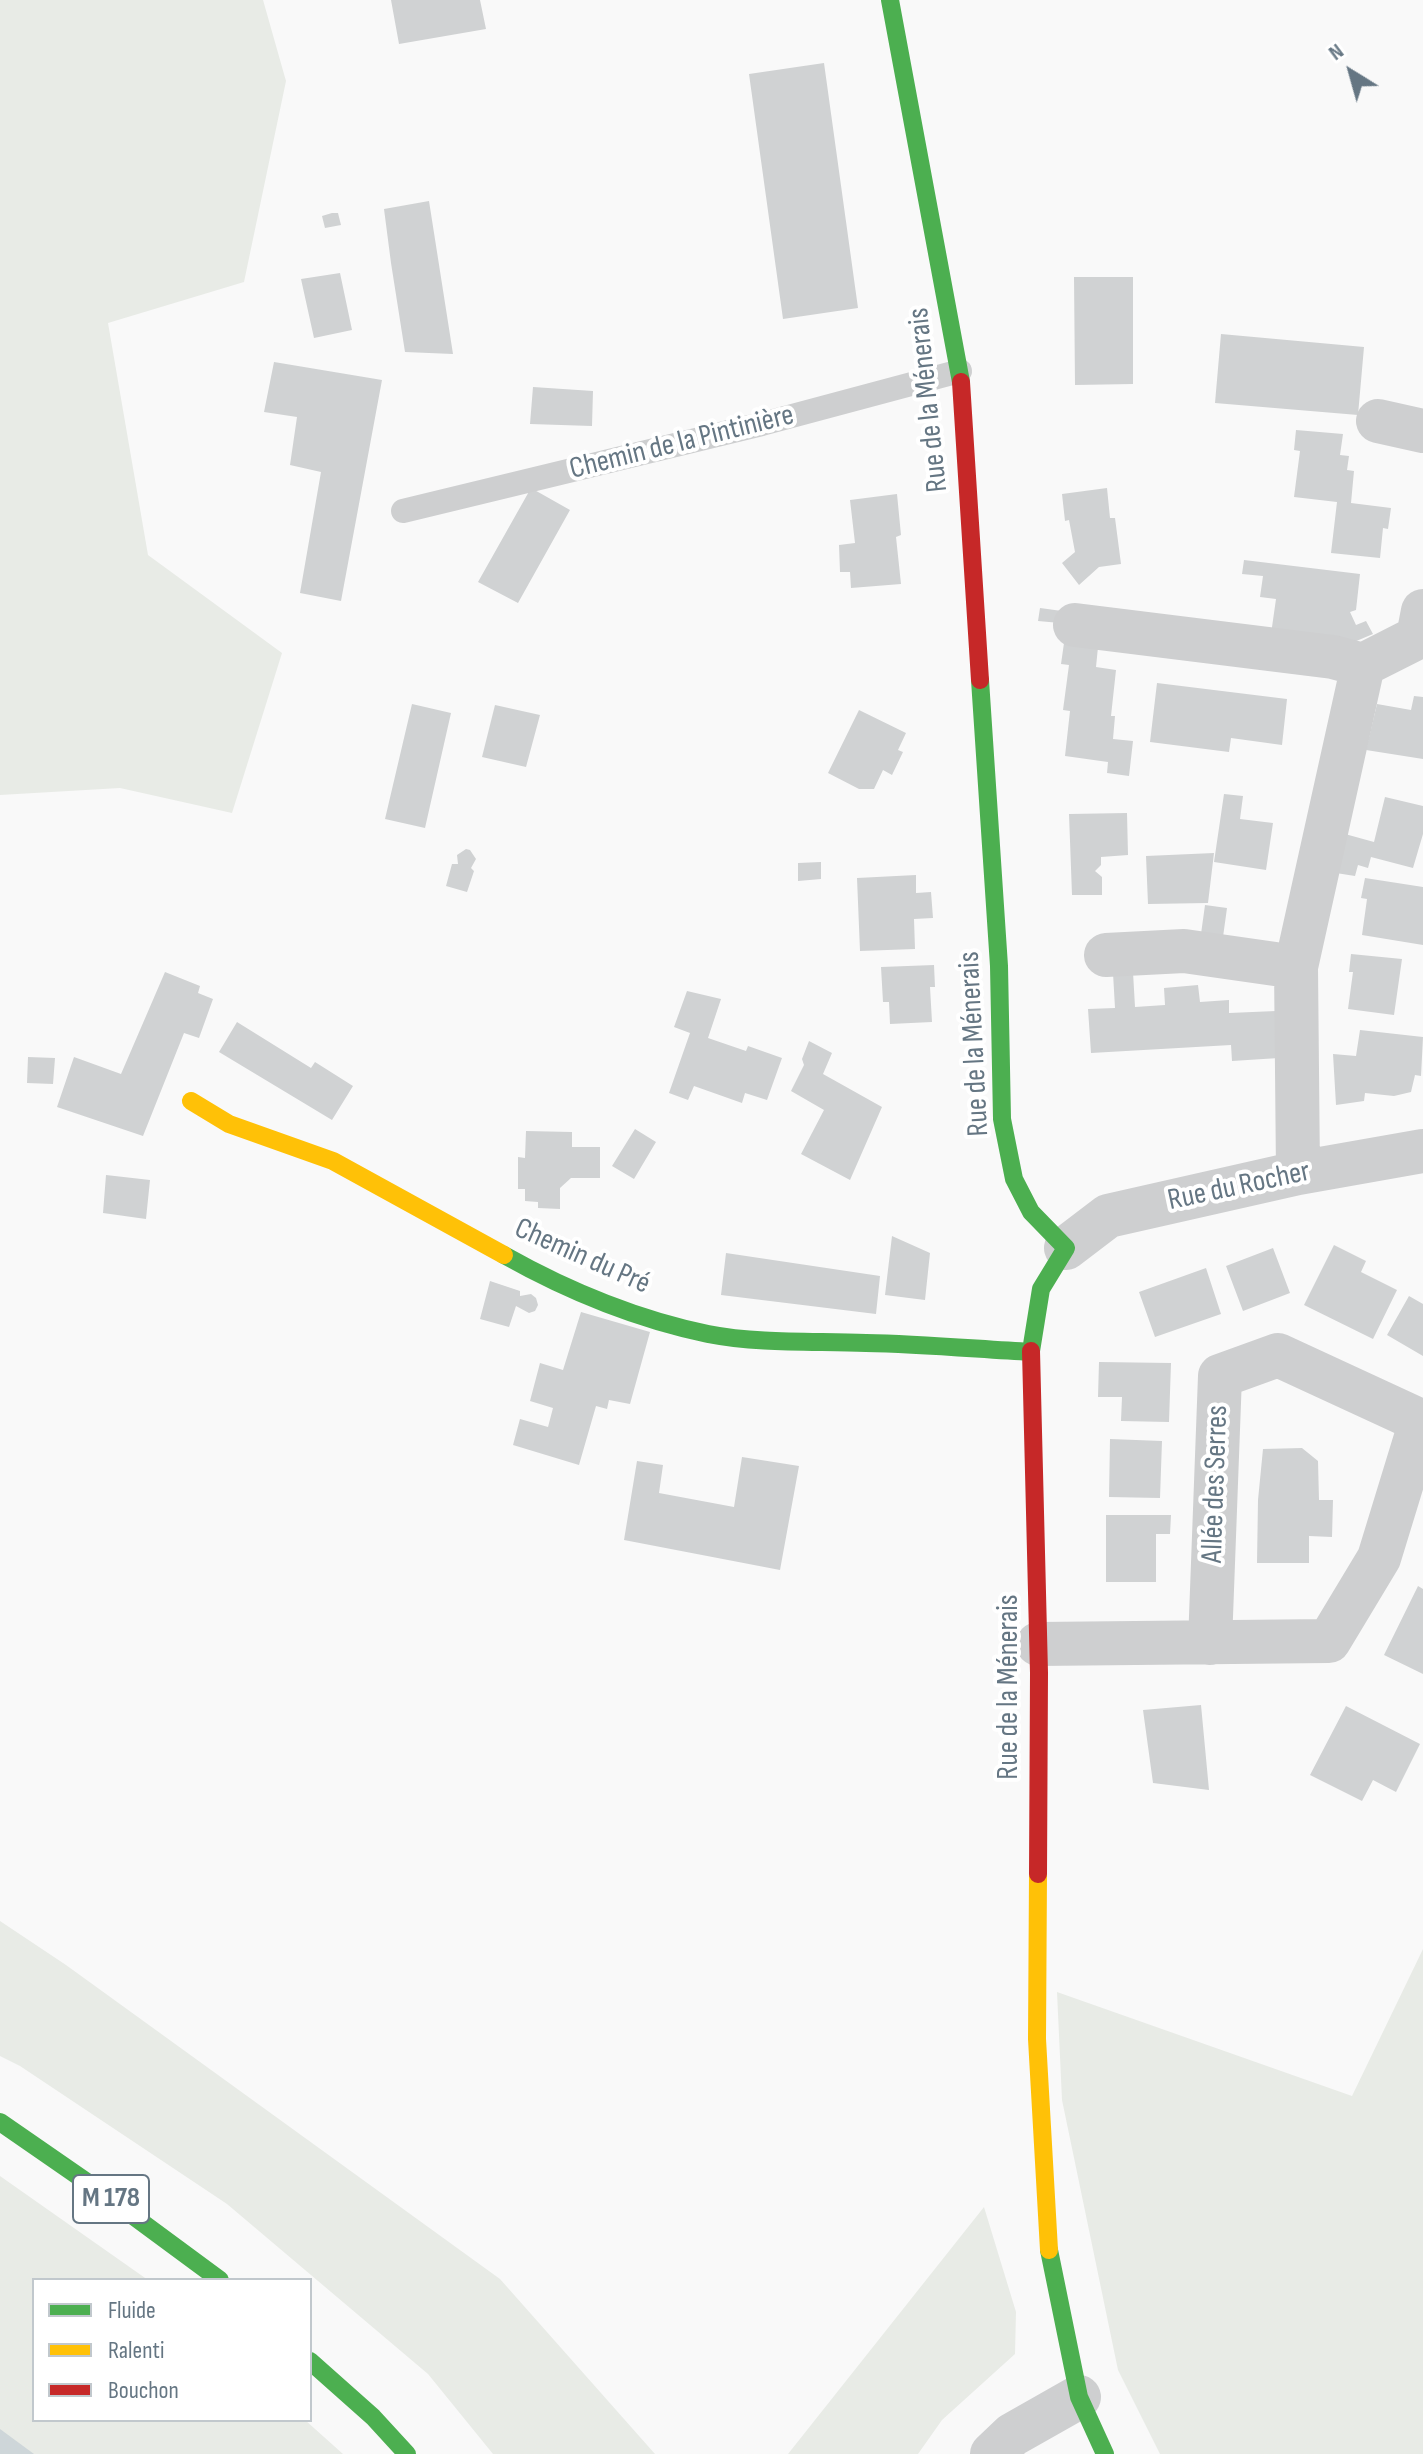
<!DOCTYPE html>
<html>
<head>
<meta charset="utf-8">
<style>
  body { margin:0 }
  #map { position:relative; width:1423px; height:2454px; overflow:hidden; background:#f9f9f9; font-family:"Sofia Sans Condensed",sans-serif }
  canvas { display:block }
  .legend { position:absolute; left:32px; top:2278px; width:280px; height:144px; box-sizing:border-box; background:#fff; border:2px solid #c1c8cd; margin:0; padding:10px 14px; list-style:none; font-size:24px; color:#657683 }
  .legend li { display:flex; align-items:center; gap:16px; height:40px }
  .legend b { width:40px; border:2px solid #c1c8cd }
  .north { position:absolute; left:1311px; top:32px; width:80px; height:80px; -webkit-text-stroke:6px #fff; paint-order:stroke; rotate:323deg; font-size:22px; font-weight:700; line-height:32px; text-align:center; color:#657683 }
  .north::after { content:''; display:block; margin:auto; width:28px; height:36px; background:#657683; clip-path:polygon(50% 0,100% 100%,50% 72%,0 100%) }
</style>
</head>
<body>
<div id="map">
<canvas width="1423" height="2454"></canvas>
<ul class="legend">
<li><b style="height:10px;background:#4caf50"></b>Fluide</li>
<li><b style="height:10px;background:#ffc107"></b>Ralenti</li>
<li><b style="height:10px;background:#c62828"></b>Bouchon</li>
</ul>
<div class="north">N</div>
</div>
<script>
const g = document.querySelector('canvas').getContext('2d');
g.lineJoin = 'round';
function paint(path, color) { g.fillStyle = color; g.fill(path, 'evenodd'); }
function stroke(path, color, width, dash) { g.strokeStyle = color; g.lineWidth = width; g.lineCap = dash ? 'butt' : 'round'; g.setLineDash(dash || []); g.stroke(path); }
function drawText(font, color, halo, rows, align = 'center') {
  g.font = font + ' "Sofia Sans Condensed",sans-serif'; g.lineWidth = 8; g.setLineDash([]); g.textBaseline = 'middle'; g.strokeStyle = halo; g.fillStyle = color; for (const [text, x, y, turn = 0] of rows) {
    g.save(); g.translate(x, y); g.rotate((+turn || 0) * Math.PI / 180); g.textAlign = isNaN(turn) ? turn : align; if (halo) g.strokeText(text, 0, 0); g.fillText(text, 0, 0); g.restore();
  }
}
paint(new Path2D(`
  M0 0H263L286 81 244 282 108 323 148 555 282 653 232 813 120 788 0 795Z
  M0 1921 66 1965 500 2279 655 2454H493L428 2374 227 2204 20 2066 0 2056Z
  M1423 1949V2454H1160L1118 2370 1062 2100 1057 1992 1352 2096Z
  M0 2176 148 2280H34V2420H305L343 2454H0Z
  M984 2207 1016 2312 1015 2354 942 2420 918 2454H788Z`), '#e8ebe6');
paint(new Path2D(`
  M0 2429 34 2454H0Z`), '#ced6d9');
paint(new Path2D(`
  M391 0H480L486 29 399 44Z
  M824 63 858 308 783 319 749 74Z
  M429 201 453 354 405 352 391 263 384 209Z
  M332 213H338L341 225 325 228 322 216Z
  M340 273 352 330 314 338 301 279Z
  M1074 277H1133V384L1075 385Z
  M1221 334 1364 347 1358 415 1215 403Z
  M274 362 382 380 341 601 300 593 321 472 290 465 297 417 264 412Z
  M533 387 593 391 592 426 530 424Z
  M1296 430 1343 434 1340 455 1349 456 1347 470 1354 471 1351 503 1391 508 1388 529 1383 528 1380 558 1331 553 1337 502 1294 497 1300 451 1294 450Z
  M531 488 570 510 518 603 478 582Z
  M1107 488 1110 518H1115L1121 564 1099 567 1079 585 1062 563 1075 552 1069 520 1065 521 1062 494Z
  M897 494 901 535 896 537 901 584 851 588 850 572H840L839 545 855 543 850 500Z
  M1244 560 1360 574 1356 610 1350 612 1356 625 1366 621 1373 634 1354 642 1271 634 1276 599 1260 597 1263 576 1242 574Z
  M1040 608 1062 611 1060 623 1038 621Z
  M1064 643 1098 647 1096 667 1116 670 1111 716H1115L1113 739 1133 741 1129 776 1107 773 1108 762 1065 756 1070 711 1063 710 1069 665 1061 664Z
  M1157 683 1287 699 1282 745 1231 738 1229 752 1150 742Z
  M1414 696 1423 697V759L1366 750 1377 704 1411 710Z
  M412 704 451 713 425 828 385 819Z
  M495 705 540 715 526 767 482 757Z
  M859 710 906 733 898 750 903 752 892 775 883 770 874 789H859L828 773Z
  M1224 794 1243 796 1240 819 1273 823 1266 870 1214 862Z
  M1385 797 1423 806V834L1413 868 1371 857 1368 868 1358 865 1355 876 1336 873 1345 834 1374 842Z
  M1127 813 1128 855 1101 857V865L1095 871 1102 877V895H1072L1069 814Z
  M466 849 470 850 476 859 471 868 474 871 467 892 446 886 452 864H458L457 855Z
  M1214 853 1208 903 1148 904 1146 856Z
  M821 862V879L798 881V863Z
  M916 875V893L931 892 933 918 914 919 915 949 860 951 857 878Z
  M1365 878 1423 887V945L1362 935 1367 899 1361 898Z
  M1205 905 1227 908 1223 937 1201 934Z
  M1351 954 1402 959 1394 1015 1348 1009 1353 972H1349Z
  M934 965 935 987H930L932 1022 890 1024 889 1002H883L881 967Z
  M165 972 200 986 198 993 213 999 199 1038 184 1033 143 1136 57 1107 74 1057 121 1074Z
  M1133 972 1135 1007 1165 1005 1164 988 1198 985 1200 1002 1229 1000V1013L1276 1011 1279 1058 1232 1061 1231 1045 1091 1053 1088 1009 1115 1008 1113 973Z
  M687 991 721 999 708 1038 746 1051 748 1046 782 1058 767 1100 745 1093 742 1103 694 1086 688 1100 669 1093 690 1033 674 1027Z
  M237 1022 311 1068 315 1062 353 1086 332 1120 219 1052Z
  M1360 1030 1423 1037 1421 1076 1415 1075 1411 1092 1394 1096 1365 1093 1364 1101 1336 1105 1333 1054 1356 1056Z
  M809 1041 832 1053 823 1074 882 1107 850 1180 801 1154 824 1110 791 1091 804 1065 802 1059Z
  M28 1057 55 1058 53 1084 27 1083Z
  M635 1129 656 1142 634 1179 612 1166Z
  M526 1131 572 1132V1147H600V1178H571L560 1188V1209L538 1208V1202L525 1201V1189H518V1157L525 1158Z
  M106 1175 150 1180 146 1219 103 1213Z
  M892 1236 930 1253 925 1300 885 1295Z
  M1334 1245 1366 1261 1361 1272 1397 1290 1373 1339 1304 1305Z
  M1273 1248 1290 1293 1243 1311 1226 1266Z
  M726 1253 880 1276 876 1314 721 1295Z
  M1206 1268 1221 1314 1155 1337 1139 1292Z
  M490 1281 520 1291V1296L531 1294 536 1298 538 1305 535 1311 529 1313 516 1306 509 1327 480 1319Z
  M1409 1296 1423 1304V1356L1387 1335Z
  M581 1312 650 1332 630 1404 609 1400 607 1409 596 1406 579 1465 513 1445 520 1419 548 1427 553 1408 530 1401 540 1363 563 1370Z
  M1099 1362 1171 1363 1169 1422 1121 1421 1122 1397H1098Z
  M1110 1439 1162 1441 1160 1498 1109 1497Z
  M1302 1448 1318 1461 1319 1500H1333L1332 1537 1309 1536V1563H1257L1258 1500 1263 1449Z
  M742 1457 799 1466 780 1570 624 1540 637 1461 663 1465 659 1493 734 1507Z
  M1106 1515H1171L1170 1534H1156V1582H1106Z
  M1418 1586 1423 1589V1674L1384 1655Z
  M1201 1705 1209 1790 1153 1783 1143 1710Z
  M1346 1706 1420 1744 1396 1792 1373 1780 1362 1801 1310 1775Z`), '#d0d2d3');
stroke(new Path2D(`
  M403 511 762 424 960 371`), '#cecfd0', 24);
stroke(new Path2D(`
  M1378 421 1423 431
  M1075 625 1333 657 1363 665
  M1106 955 1184 951 1296 967
  M1298 1173 1296 967 1363 665 1418 637 1423 611
  M1066 1248 1108 1216 1298 1173 1423 1151
  M1038 1644 1329 1641 1379 1558 1421 1421 1278 1355 1220 1376 1210 1643
  M992 2454 1012 2435 1079 2397`), '#cecfd0', 44);
stroke(new Path2D(`
  M890 0 961 382
  M980 680 999 966 1002 1119 1014 1179 1031 1212 1066 1248 1041 1289 1031 1351
  M504 1255C568 1291 636 1319 708 1334 759 1344 814 1341 866 1343 921 1344 976 1349 1031 1352
  M0 2122 94 2187 220 2280
  M1049 2250 1079 2397 1105 2454
  M310 2361 373 2417 407 2454`), '#4caf50', 18);
stroke(new Path2D(`
  M191 1101 229 1124 333 1161 504 1255
  M1038 1874 1037 2039 1049 2250`), '#ffc107', 18);
stroke(new Path2D(`
  M961 382 980 680
  M1031 1351 1039 1673 1038 1874`), '#c62828', 18);
for (const [x, y, w] of [
  [111,2199,76]
]) { const box = new Path2D(); box.roundRect(x - w / 2, y - 24, w, 48, 6); g.fillStyle = '#fff'; g.fill(box); stroke(box, '#657683', 2); }
drawText('bold 28px', '#657683', null, [
  ["M 178",111,2199]
]);
drawText('30px', '#657683', '#fff', [
  ["Rue de la Ménerais",929,400,-96],
  ["Chemin de la Pintinière",682,443,-14],
  ["Rue de la Ménerais",975,1044,-93],
  ["Rue du Rocher",1239,1187,-12],
  ["Chemin du Pré",582,1257,24],
  ["Allée des Serres",1216,1484,-88],
  ["Rue de la Ménerais",1009,1687,-90]
]);
</script>
</body>
</html>
